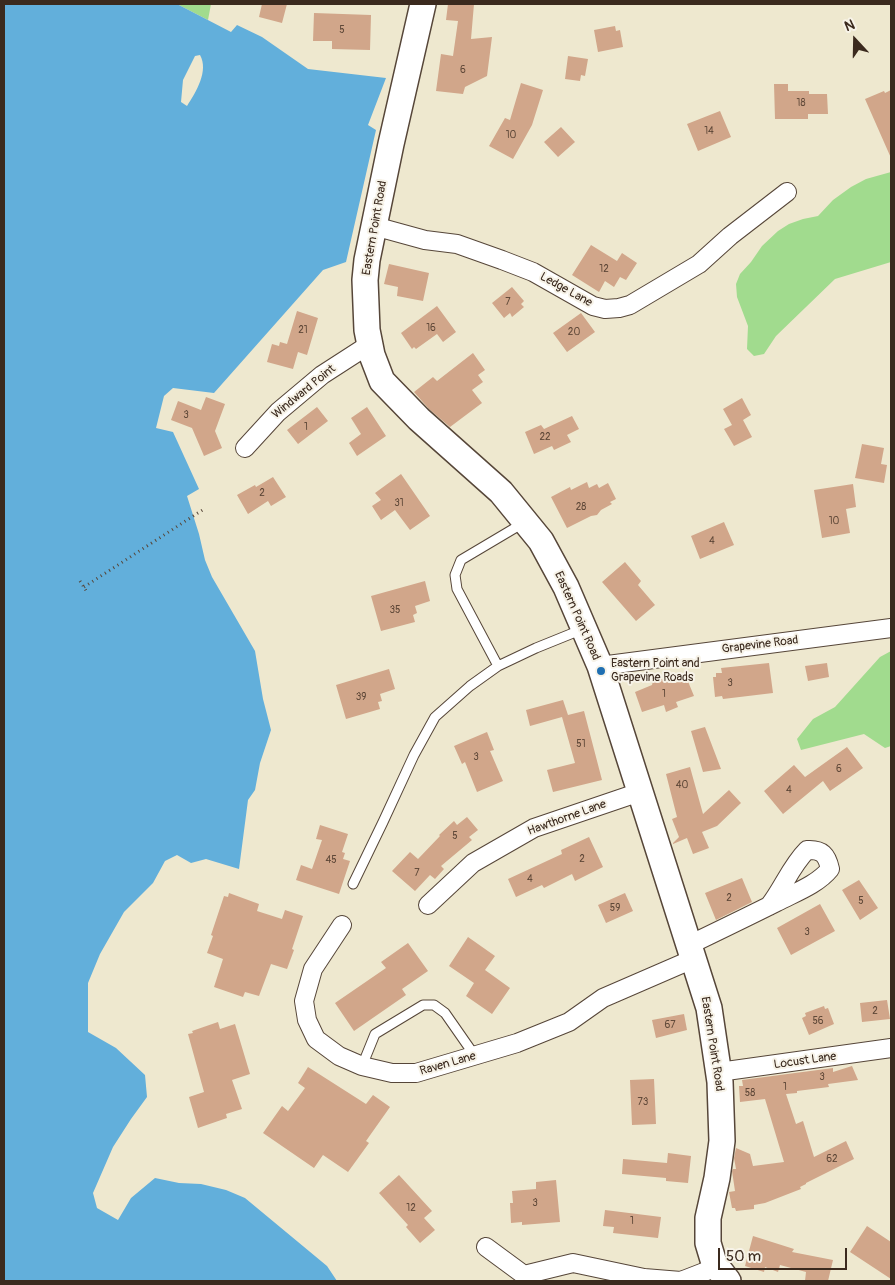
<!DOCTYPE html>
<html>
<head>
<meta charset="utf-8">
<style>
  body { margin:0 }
  #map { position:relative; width:895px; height:1285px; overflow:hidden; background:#eee8cf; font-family:Pangolin,sans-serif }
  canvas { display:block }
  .frame { position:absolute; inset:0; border:5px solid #3b2a1e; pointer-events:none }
  .north { position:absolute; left:830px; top:15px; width:50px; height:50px; -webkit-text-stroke:4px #f7f3e8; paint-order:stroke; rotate:339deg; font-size:14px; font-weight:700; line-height:20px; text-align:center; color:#3b2a1e }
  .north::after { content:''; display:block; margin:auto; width:18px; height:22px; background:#3b2a1e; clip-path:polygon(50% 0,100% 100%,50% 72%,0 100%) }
  .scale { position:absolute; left:718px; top:1248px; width:129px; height:22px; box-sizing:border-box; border:2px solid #3b2a1e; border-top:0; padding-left:6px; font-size:15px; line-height:18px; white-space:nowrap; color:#3b2a1e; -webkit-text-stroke:4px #f7f3e8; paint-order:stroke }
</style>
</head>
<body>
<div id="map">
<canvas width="895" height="1285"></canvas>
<div class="frame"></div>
<div class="north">N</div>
<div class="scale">50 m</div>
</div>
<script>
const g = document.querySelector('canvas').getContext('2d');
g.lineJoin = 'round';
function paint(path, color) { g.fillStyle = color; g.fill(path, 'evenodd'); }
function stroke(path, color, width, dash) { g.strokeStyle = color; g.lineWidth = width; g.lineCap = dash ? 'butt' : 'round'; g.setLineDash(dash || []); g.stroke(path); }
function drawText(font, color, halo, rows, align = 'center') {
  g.font = font + ' Pangolin,sans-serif'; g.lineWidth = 4; g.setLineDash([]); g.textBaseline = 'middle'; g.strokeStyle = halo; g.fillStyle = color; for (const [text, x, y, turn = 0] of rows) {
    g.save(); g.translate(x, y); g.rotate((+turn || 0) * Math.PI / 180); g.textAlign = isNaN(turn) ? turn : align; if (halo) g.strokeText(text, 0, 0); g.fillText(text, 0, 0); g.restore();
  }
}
paint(new Path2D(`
  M177 4H211L208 20Z
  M891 172V262L835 279 776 336 764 354 754 356 747 349 748 326 737 297 736 284 740 274 751 262 762 246 778 231 789 224 803 219 818 216 833 200 851 187 866 179Z
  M891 651V746L885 748 864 734 801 750 797 739 813 719 835 707 880 657Z`), '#a1db8e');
paint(new Path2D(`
  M4 4H177L231 32 237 25 262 37 308 69 386 78 368 125 376 130 346 262 323 270 214 393 173 388 164 396 156 428 173 432 199 489 187 496 199 534 205 560 212 577 255 651 263 699 271 730 260 763 255 790 248 800 239 869 206 859 191 863 177 855 165 861 153 883 124 912 100 954 88 983V1032L116 1048 145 1075 147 1097 131 1119 113 1147 93 1193 97 1208 118 1220 131 1198 155 1178 179 1183 201 1184 226 1190 245 1198 327 1266 337 1281H4ZM200 55C209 71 196 92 187 106L181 102 183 80 195 56Z`), '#62afdb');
paint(new Path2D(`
  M262 4H287L282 23 259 17Z
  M448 4H474L471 39 492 37 487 76 465 87 463 94 436 91 441 54 453 56 458 21 446 20Z
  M314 13 371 15 370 50 332 49V41H313Z
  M615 26 616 31 620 30 623 47 598 52 594 30Z
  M568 56 588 59 585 76 581 75 580 81 565 79Z
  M521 83 543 90 532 125 513 159 489 146 505 118 510 120Z
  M774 84H788V91H809V94H827L828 114H808V119H775Z
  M891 90V158L865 99 884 91 885 93Z
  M720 111 731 137 698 151 687 124Z
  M561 127 575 142 558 157 544 142Z
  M591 245 617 261 622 253 637 263 626 280 620 277 614 287 605 281 599 292 572 275Z
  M389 264 429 273 423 301 397 296 398 287 384 284Z
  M512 287 524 301 521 304 524 307 512 317 510 313 504 318 492 303Z
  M437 306 456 332 443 342 437 334 416 349 414 347 412 349 401 333Z
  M297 311 318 318 307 355 298 352 293 369 267 362 272 344 279 346 280 342 287 344Z
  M581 313 595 332 567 352 553 333Z
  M473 353 485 370 478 375 483 382 472 390 482 403 450 427 429 409 414 392 433 377 437 381Z
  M206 397 225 404 215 431 222 448 204 456 192 428 171 420 178 401 201 410Z
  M742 398 751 415 743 420 752 437 734 446 724 429 732 425 723 409Z
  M317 407 328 421 298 444 287 430Z
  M367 407 386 436 357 456 349 443 361 434 351 418Z
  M572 416 579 429 567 435 571 442 554 450 552 446 534 454 525 432 541 425 544 429Z
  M862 444 884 448 881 464 887 465 884 483 855 478Z
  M401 474 430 516 410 530 395 510 381 520 372 506 381 500 375 493Z
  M273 477 286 497 271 506 268 501 248 514 237 495 255 485 256 487Z
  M587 482 589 488 597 484 599 488 608 483 616 499 610 502 612 504 601 510 597 515 591 516 567 528 551 497 570 487 571 490Z
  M853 484 856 507 846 509 850 533 822 538 814 490Z
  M724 522 734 545 700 559 691 536Z
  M625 562 641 581 638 585 655 605 636 621 602 582Z
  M425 581 430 601 415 606 417 613 413 615 415 622 381 631 371 596Z
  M769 663 773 693 723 699 722 696 715 697 713 677H716V673H722L721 668Z
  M827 663 829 677 808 681 805 666Z
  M389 669 395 689 380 694 382 701 378 702 380 709 346 719 336 685Z
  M661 678 664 681 668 680 669 682 674 680 675 683 687 679 694 696 676 702 678 707 666 712 664 705 642 712 635 692 652 685 653 681Z
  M563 700 568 715 584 711 602 780 553 792 547 770 575 763 562 717 530 726 526 710Z
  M705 727 721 769 703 772 691 731Z
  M487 732 494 750 490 751 503 781 477 792 465 762 462 764 454 746Z
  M847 747 863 768 830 791 823 781 783 814 764 791 794 765 805 777Z
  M690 767 703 814 729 790 741 803 717 826 702 832 709 848 693 854 687 838 673 844V843L679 837 672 819 677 817 666 774Z
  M467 817 478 830 469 837 472 840 441 866 444 869 435 879 430 875 415 891 392 871 410 852 418 859 440 836 439 835 454 821 457 825Z
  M320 825 348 834 342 852 345 853 343 859 350 861 339 894 296 880 301 865 312 869 322 840 316 839Z
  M589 837 603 867 575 881 572 874 544 888 542 885 516 897 508 879 562 854 561 850Z
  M742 878 752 902 716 920 705 893Z
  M859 880 878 908 860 920 842 890Z
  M229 893 259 904 257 911 282 919 285 910 303 916 292 949 294 950 287 969 271 964 259 996 245 992 243 997 214 987 223 959 207 953 213 936 211 935 224 896 228 897Z
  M625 893 633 911 606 923 598 905Z
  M820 904 835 931 791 955 777 928Z
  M468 937 495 956 485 970 510 988 492 1014 466 996 474 983 449 966Z
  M408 943 428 971 402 989 406 995 354 1031 335 1003 386 968 381 962Z
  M887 1000 890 1019 862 1022 860 1003Z
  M824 1006 825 1009 828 1008 834 1024 809 1035 802 1018 806 1016 805 1013Z
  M684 1014 687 1030 656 1038 652 1020Z
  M218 1022 220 1029 235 1024 250 1074 232 1080 242 1109 226 1114 227 1118 198 1128 189 1097 204 1092 188 1034 193 1033 192 1031Z
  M852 1066 858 1080 828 1084 829 1087 797 1091V1093L786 1094 796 1124 803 1121 814 1157 846 1141 854 1159 806 1183V1184L800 1187 801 1189 765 1203 754 1205V1209L736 1211 735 1208H732L729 1192 735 1191 732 1171 733 1169H736L734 1158 736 1148 750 1154 753 1166 784 1162 765 1099 740 1102 739 1086H743L742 1080 833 1068V1072Z
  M308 1067 366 1104 373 1095 390 1107 366 1141 369 1143 348 1172 323 1155 314 1168 263 1133 282 1106 288 1111 305 1088 298 1083Z
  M654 1079 656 1124 632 1125 630 1080Z
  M668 1153 691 1156 688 1183 666 1181V1178L622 1174 623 1159 667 1163Z
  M399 1175 432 1211 424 1218 435 1230 420 1243 406 1227 408 1225 379 1193Z
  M556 1180 560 1222 522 1225V1222L511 1223 510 1203H513L512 1191 536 1189V1182Z
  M605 1210 661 1217 658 1238 613 1233 614 1227 603 1226Z
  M867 1226 891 1242V1279L850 1252Z
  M753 1236 794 1249 792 1252 833 1260 828 1281H805L806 1272 780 1265 778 1272 765 1267 764 1272 745 1266Z`), '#d1a68a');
const service = new Path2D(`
  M498 666 457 589 455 575 461 560 525 522
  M353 884 383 822 414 755 435 717 470 686 498 666 536 648 583 629
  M362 1066 375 1034 423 1005H434L445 1013 475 1056`);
const minor = new Path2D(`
  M374 226 425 240 457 244 502 260 533 272 593 306 605 309 619 308 630 305 699 264 730 236 787 192
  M245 448 278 412 322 375 370 344
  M600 666 891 628
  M428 905 473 863 534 828 640 792
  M342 925 313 969 304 1001 307 1020 316 1039 339 1056 362 1066 392 1073H416L517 1043 569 1022 603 998 693 959
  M689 945C718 931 747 917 777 902 794 893 817 885 830 869 827 855 822 849 807 850 791 866 783 888 769 906
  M719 1072 891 1048
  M486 1247 524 1275 573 1263 644 1278 681 1281 717 1267`);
const secondary = new Path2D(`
  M423 4 391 144 367 260 365 280 367 330 372 355 382 381 419 419 501 492 541 541 566 587 600 666 709 1008 720 1082 722 1141 717 1178 708 1218V1243L714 1263 728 1281`);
stroke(service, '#564639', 11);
stroke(minor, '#564639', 20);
stroke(secondary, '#564639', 28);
stroke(new Path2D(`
  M80 581 87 592
  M84 587 204 509`), '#564639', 3, [1, 4]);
stroke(service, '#fff', 9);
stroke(minor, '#fff', 18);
stroke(secondary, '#fff', 25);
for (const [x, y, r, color] of [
  [601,671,5,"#1f6fb2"]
]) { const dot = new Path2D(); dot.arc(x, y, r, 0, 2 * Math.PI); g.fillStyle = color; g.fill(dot); stroke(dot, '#f7f3e8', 2); }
drawText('10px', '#604939', null, [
  ["5",342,30],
  ["6",463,70],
  ["18",801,103],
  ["14",709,131],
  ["10",511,135],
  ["12",604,269],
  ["7",508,302],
  ["16",431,328],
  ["21",303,330],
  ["20",574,332],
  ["3",186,415],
  ["1",306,427],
  ["22",545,437],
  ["2",262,493],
  ["31",399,503],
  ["28",581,507],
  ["10",834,521],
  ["4",712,541],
  ["35",395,610],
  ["3",730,683],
  ["1",664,694],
  ["39",361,697],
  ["51",581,744],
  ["3",476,757],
  ["6",839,769],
  ["40",682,785],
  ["4",789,790],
  ["5",455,836],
  ["2",582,859],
  ["45",331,860],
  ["7",417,873],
  ["4",530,879],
  ["2",729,898],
  ["5",861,901],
  ["59",615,908],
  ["3",807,932],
  ["2",875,1011],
  ["56",818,1021],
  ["67",670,1025],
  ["3",822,1077],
  ["1",785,1087],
  ["58",750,1093],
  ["73",643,1102],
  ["62",832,1159],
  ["3",535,1203],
  ["12",411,1208],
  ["1",632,1221]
]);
drawText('12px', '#3b2a1e', '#f7f3e8', [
  ["Eastern Point Road",375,228,-80],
  ["Ledge Lane",566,290,29],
  ["Windward Point",304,392,-39],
  ["Eastern Point Road",577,616,66],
  ["Grapevine Road",760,645,-7],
  ["Hawthorne Lane",567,818,-20],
  ["Eastern Point Road",712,1044,81],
  ["Locust Lane",805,1061,-8],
  ["Raven Lane",448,1064,-16]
]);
drawText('12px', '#3b2a1e', '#f7f3e8', [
  ["Eastern Point and",611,664],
  ["Grapevine Roads",611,678]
], 'left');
</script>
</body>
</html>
